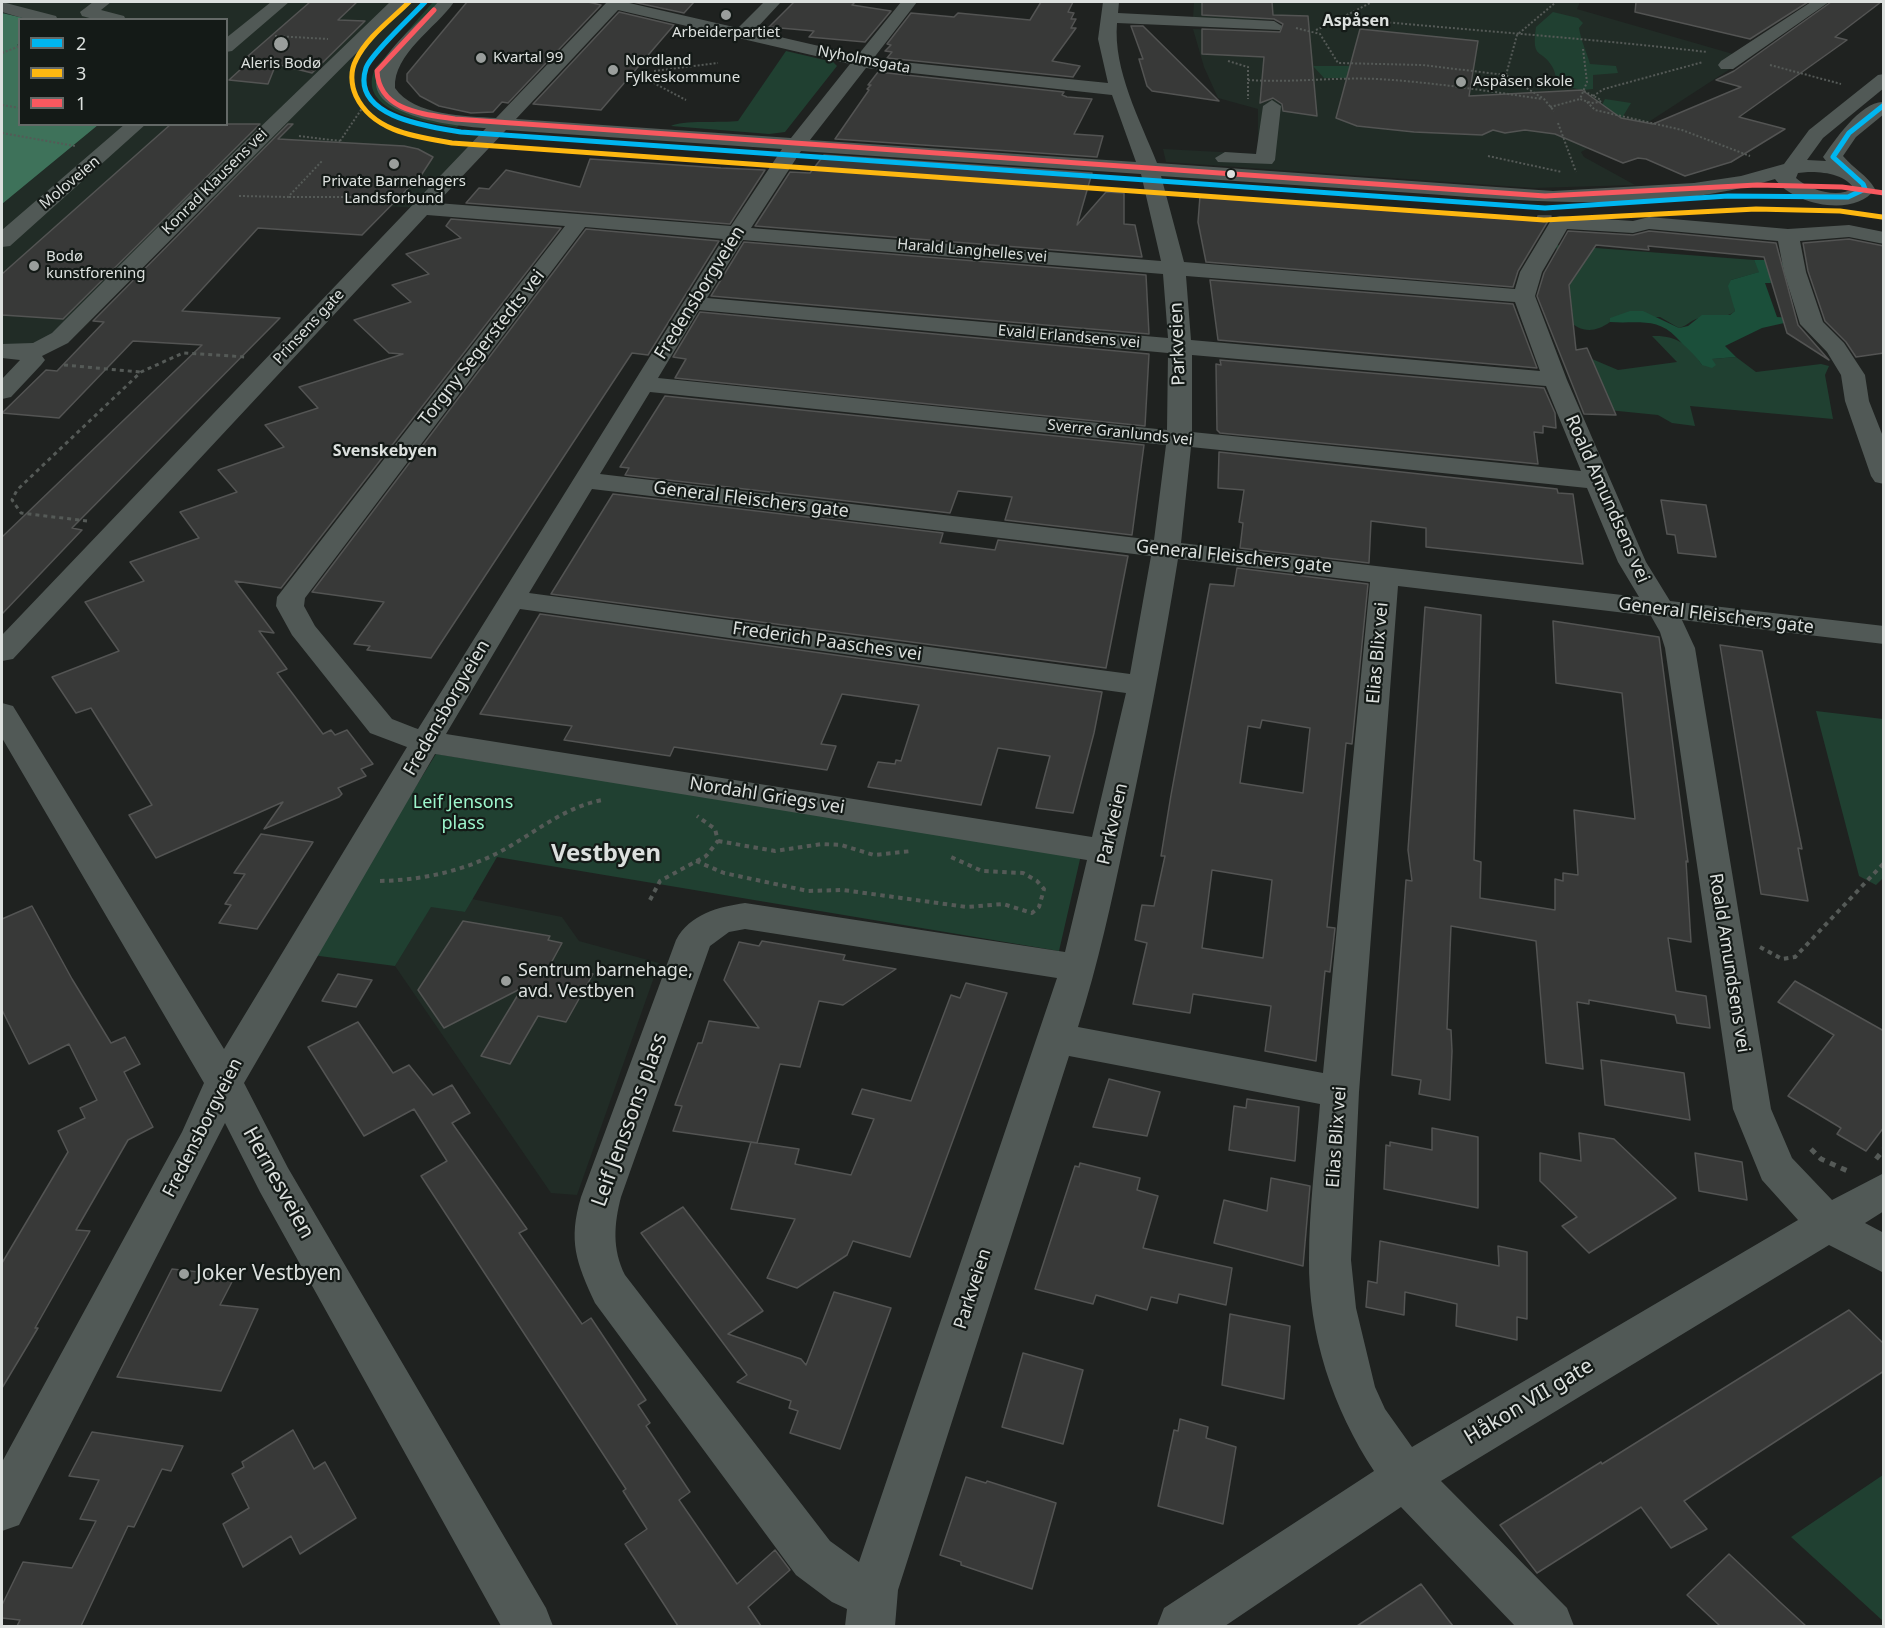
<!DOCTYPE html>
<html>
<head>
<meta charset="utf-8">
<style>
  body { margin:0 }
  #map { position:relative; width:1885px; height:1628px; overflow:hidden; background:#1f2220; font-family:"Noto Sans",sans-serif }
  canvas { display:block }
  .frame { position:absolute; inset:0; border:3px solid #dce0de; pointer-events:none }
  .legend { position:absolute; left:18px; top:18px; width:210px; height:108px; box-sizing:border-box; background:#141a17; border:2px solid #646967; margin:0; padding:8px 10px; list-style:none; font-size:18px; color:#dce0de }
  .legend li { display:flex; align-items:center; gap:12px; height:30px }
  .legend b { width:30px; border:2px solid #646967 }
</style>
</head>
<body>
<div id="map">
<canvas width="1885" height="1628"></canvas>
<div class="frame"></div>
<ul class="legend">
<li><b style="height:8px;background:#00b6f0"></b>2</li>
<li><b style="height:8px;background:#feb811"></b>3</li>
<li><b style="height:8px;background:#f8585f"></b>1</li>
</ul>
</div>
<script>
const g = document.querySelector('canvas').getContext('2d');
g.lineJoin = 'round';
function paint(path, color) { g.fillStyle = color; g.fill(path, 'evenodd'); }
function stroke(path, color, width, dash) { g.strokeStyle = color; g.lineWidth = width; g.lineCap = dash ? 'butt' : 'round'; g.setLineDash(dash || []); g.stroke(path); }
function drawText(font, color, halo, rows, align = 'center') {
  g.font = font + ' "Noto Sans",sans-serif'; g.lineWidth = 4.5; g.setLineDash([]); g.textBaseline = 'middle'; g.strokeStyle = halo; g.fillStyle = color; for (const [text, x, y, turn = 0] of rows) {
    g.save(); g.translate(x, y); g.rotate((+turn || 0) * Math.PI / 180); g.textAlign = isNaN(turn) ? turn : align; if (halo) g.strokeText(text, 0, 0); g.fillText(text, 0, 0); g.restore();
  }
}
paint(new Path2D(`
  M2 2H425L366 66 362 77 364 93 381 110 401 119 454 131 490 134 420 208 199 197 60 338 26 352 2 351V204L98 125 226 124V20L28 19 2 13Z
  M1194 2H1580L1577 9 1733 54 1744 60 1627 136 1592 146 1581 152 1584 157 1635 185 1534 188 1166 162 1163 149 1258 154V109L1218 98 1204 67 1193 29 1283 31 1289 20 1193 19Z
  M472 899 562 917 579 941 659 963 577 1195 551 1193 395 966 431 906 465 912Z`), '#212c26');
paint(new Path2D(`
  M433 2H441L403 44 385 97 460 124 457 127C428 123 353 111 376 67Z
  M1553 12 1578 18 1583 23 1579 28C1581 41 1587 53 1590 64L1616 66 1618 73 1593 75V89L1582 90 1560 85C1555 80 1556 74 1553 68 1542 47 1531 62 1536 27Z
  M786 51 833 62 837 66 785 132 769 134 671 126C681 120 723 123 738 121Z
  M1313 66H1349L1356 78H1324Z
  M1605 99 1631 103 1622 118 1598 113Z
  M1556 245 1754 260 1760 272 1731 280 1735 311C1725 320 1709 314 1696 319 1690 321 1687 326 1679 328L1660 317 1610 318V322C1593 334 1581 332 1566 319Z
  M1652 336C1676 335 1689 344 1702 365L1712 359 1736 357 1756 372 1821 364 1829 366 1825 375 1833 419 1690 406 1695 426 1672 423 1658 415 1608 410 1586 361 1592 359 1618 370 1677 362Z
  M1816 711 1883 719 1884 877 1876 885 1859 876Z
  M436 754 1081 855 1059 951 497 857 465 912 431 907 395 966 312 955Z
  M1883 1475V1621L1791 1537Z`), '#204031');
paint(new Path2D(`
  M1754 260H1770L1785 264 1770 275 1771 283H1765L1777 317 1791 318 1793 321 1762 328 1725 346 1736 357 1712 359 1716 365 1712 368 1702 365C1694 353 1685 347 1676 337 1657 317 1636 324 1610 322V318L1630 311H1643L1679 328 1688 326 1702 315H1730L1735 311 1728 286 1731 280 1759 272Z`), '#1b4f3a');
paint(new Path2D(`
  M2 13 28 19 20 20 19 44 17 45 20 46V124L98 125 2 204Z`), '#3e725a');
const building = new Path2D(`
  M310 2H357L338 20 365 21 312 73 276 64 268 84 229 80 253 58 248 56Z
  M467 2H588L601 5 508 103 502 102 493 112 471 113 439 106 420 96 407 81V74Z
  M633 2H694L684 13Z
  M794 2H855L852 5 891 11 865 42 809 37 814 31 769 27Z
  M1041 2H1073L1068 12 1074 13 1071 19H1076L1071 28H1076L1052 61 1080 66 1073 77 887 58 892 52 885 51 891 45 887 44 911 13 954 17 958 13 1030 20Z
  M1202 2H1272L1273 15 1308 16 1317 116 1283 111 1282 104 1273 98 1260 103 1264 57 1202 54V29L1280 32 1283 24 1274 19 1202 15Z
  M1636 2H1808L1750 39 1635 12Z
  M1831 2H1881L1835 37 1847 40 1739 117 1785 129 1731 162 1685 176 1646 159 1638 158 1623 163 1555 134 1525 130 1505 133 1493 130 1482 135 1414 132 1357 126 1336 118 1360 29 1478 41 1469 96 1582 90 1621 118 1653 124 1741 87 1716 80 1734 71Z
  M619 12 674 25 601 110 533 104Z
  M1131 26H1143L1219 101 1152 91 1147 86 1139 59H1143Z
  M878 72 1064 92 1062 95 1067 97 1092 99 1074 134 1103 136 1097 157 835 139 869 90 867 89 871 85H868Z
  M171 124H260L63 319 2 315V274Z
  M288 124H293L278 139 404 146 418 149 433 157 422 174 362 235 258 228 182 311 280 318 72 528 82 530 2 614V537L202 345 133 341 59 418 2 413 46 370 57 371 104 322 93 321Z
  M824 155 1092 173 1077 225 1106 192 1124 193V224L1135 225 1142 257 755 226 790 172 810 173Z
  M590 159 721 168 765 170 730 224 466 203 479 188 489 189 506 170 580 187Z
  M1200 196 1537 221 1538 216H1551L1518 271 1513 287 1206 262 1198 222Z
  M451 219 561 228 281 588 235 581 274 633 259 631 287 669 277 673 323 734 331 730 335 735 347 730 373 764 361 769 366 776 338 788 342 794 339 797 264 829 283 802 156 858 129 815 152 805 91 708 76 713 52 677 119 651 85 602 144 581 130 562 199 538 180 512 237 492 218 470 284 447 265 425 318 408 299 387 403 354 389 353 354 320 411 302 392 285 429 274 406 254 461 238 446 226Z
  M586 229 719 241 648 355 632 353 431 658 367 650 370 646 354 644 384 602 312 592Z
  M1568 231 1633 235 1649 231 1776 243 1798 325 1829 360 1787 333 1764 257 1648 246 1649 250 1596 245 1569 285 1576 350 1587 348 1616 415 1584 414 1537 296 1544 273Z
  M1849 239 1884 246V353L1856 357 1846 342 1825 321 1808 271 1803 243Z
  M744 242 1146 275 1149 334 711 296Z
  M1210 280 1513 304 1537 368 1218 340Z
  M700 312 1149 354 1145 426 675 378 686 359 673 357Z
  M1220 360 1544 388 1555 413 1556 428 1543 426V433L1534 432 1538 464 1220 433 1217 430 1216 364 1221 365Z
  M665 396 1144 445 1132 535 1005 520 1012 497 958 491 950 513 625 475 629 468 620 467Z
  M1219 452 1557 489 1558 493 1573 494 1583 564 1426 547V528L1371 521 1369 563 1240 548 1243 523 1239 522 1244 490 1218 488Z
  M613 494 943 533 940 543 995 550 998 540 1128 556 1106 668 551 594Z
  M1661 500 1706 505 1716 557 1678 553 1675 535 1667 534Z
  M1237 568 1368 584 1352 744 1346 743 1327 927 1335 928 1330 972 1325 971 1316 1061 1265 1051 1271 1006 1193 994 1190 1013 1133 1004 1147 943 1135 940 1142 905 1154 906 1165 856H1161L1171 795 1210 584 1234 586ZM1262 720 1310 728 1303 793 1240 783 1248 726 1260 728ZM1212 870 1272 880 1263 958 1202 948Z
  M1425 607 1481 615 1474 860 1481 862 1480 898 1555 910V879L1563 881V873L1578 875 1574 810 1635 819 1622 693 1556 683 1553 621 1659 637 1688 862 1686 861 1691 942 1668 938 1676 991 1706 996 1710 1028 1677 1023 1675 1015 1589 1000V1004L1577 1002 1583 1069 1546 1063 1536 941 1451 926 1447 1029 1451 1030 1452 1051 1450 1100 1419 1094 1421 1080 1392 1075 1406 880 1412 881 1408 850Z
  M540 614 1102 692 1094 733 1073 813 1036 808 1050 756 998 748 981 805 868 787 878 762 895 764 896 760 901 761 919 705 842 694 821 744 836 746 827 770 674 747 670 756 564 740 572 726 480 714Z
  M1720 645 1762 651 1802 849 1798 848 1808 901 1761 894Z
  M261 834 313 842 257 929 219 923 231 905 225 904 245 874 234 873Z
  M32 906 72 979 111 1043 125 1037 140 1064 124 1072 153 1127 128 1140 76 1230 90 1231 35 1328H38L2 1388V1263L68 1152 58 1131 85 1118 80 1108 97 1100 69 1044 29 1064 2 1010V919Z
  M463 921 550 936 548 940 562 943 550 965 593 974 566 1022 538 1016 510 1064 481 1056 522 988 444 1028 418 990Z
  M762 941 845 955 843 960 896 969 843 1005 819 1001 800 1067 780 1064 757 1143 673 1131 682 1106 675 1105 698 1043H702L709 1021 759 1028 724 980 739 942 759 946Z
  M338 974 372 980 356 1007 322 1001Z
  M1795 981 1884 1031V1127L1866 1151 1837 1134 1841 1128 1788 1096 1834 1035 1778 1002Z
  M966 983 1007 993 910 1257 853 1241 847 1255 797 1288 767 1278 795 1219 731 1209 751 1142 799 1149 795 1164 851 1175 874 1119 852 1114 862 1089 911 1101 951 995 960 998Z
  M358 1022 393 1073 409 1065 433 1095 452 1085 470 1113 452 1123 527 1229 519 1233 571 1308 582 1324 591 1318 646 1400 638 1405 650 1423 646 1426 690 1492 679 1500 737 1584 775 1550 790 1570 748 1607 761 1626H678L625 1544 647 1529 623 1491 626 1489 421 1176 447 1161 414 1109 364 1136 308 1047Z
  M1601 1060 1684 1073 1690 1120 1605 1105Z
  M1109 1079 1160 1092 1147 1136 1093 1127Z
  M1247 1099 1299 1107 1295 1161 1229 1150 1234 1106 1246 1108Z
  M1432 1128 1478 1137V1208L1384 1189 1386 1145 1390 1146V1142L1432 1150Z
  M1579 1133 1614 1139 1676 1198 1589 1253 1562 1226 1577 1217 1540 1181V1153L1581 1161Z
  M1695 1153 1742 1162 1747 1200 1699 1191Z
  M1080 1163 1140 1178 1137 1190 1158 1196 1143 1248 1232 1268 1226 1305 1179 1294 1177 1303 1151 1297 1147 1310 1096 1295 1093 1304 1035 1289 1075 1166 1079 1167Z
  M1271 1178 1310 1186 1303 1266 1214 1243 1224 1200 1267 1211Z
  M683 1207 763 1311 728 1334 801 1359 806 1365 834 1292 891 1308 840 1449 790 1433 798 1411 789 1408 791 1401 737 1382 747 1375 641 1233Z
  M1380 1241 1499 1266 1498 1246 1527 1252V1319L1517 1317V1340L1456 1326 1457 1304 1405 1292 1404 1315 1366 1307 1368 1281 1377 1283Z
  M172 1269 235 1276 220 1305 258 1309 221 1391 117 1377Z
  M1849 1310 1884 1344V1371L1684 1501 1707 1529 1671 1548 1641 1507 1537 1573 1500 1525 1601 1462 1602 1464Z
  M1230 1314 1290 1326 1284 1399 1222 1385Z
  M1023 1353 1083 1370 1063 1444 1002 1427Z
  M1180 1419 1208 1427 1206 1438 1236 1447 1223 1524 1158 1506 1174 1430 1178 1431Z
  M293 1430 314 1469 325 1462 356 1518 300 1554 291 1536 243 1567 223 1524 249 1508 232 1474 244 1467 242 1462Z
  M92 1432 183 1446 171 1471 162 1469 134 1527 128 1526 81 1626H17L20 1620 2 1618V1605L23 1562 72 1568 96 1521 80 1519 99 1480 69 1476Z
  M966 1477 986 1483 987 1481 1056 1503 1032 1589 961 1565V1562L940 1555Z
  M1729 1554 1781 1603 1806 1626H1720L1687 1595Z
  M1421 1584 1453 1626H1357Z`);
paint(building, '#383938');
stroke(building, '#535453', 1.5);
stroke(new Path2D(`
  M1343 17 1372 2
  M1296 28 1320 34 1338 63 1422 65 1506 75 1544 99 1554 111
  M1316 30 1342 18C1464 30 1586 38 1707 52
  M275 36 328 39
  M1583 49 1587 82 1580 99 1591 103 1600 102 1601 100 1584 91
  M2 53 20 46
  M1228 61 1248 67V99
  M1770 65 1841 84
  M654 71 718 63
  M1506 75 1517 35 1556 2
  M646 79 686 100
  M1248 80C1291 83 1334 77 1377 79 1432 82 1487 91 1542 99
  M1593 96 1604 89 1703 62
  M1587 102 1595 110 1682 130 1750 156
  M2 105 20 108
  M1550 107 1580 99
  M1558 123 1576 172
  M2 133 75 146
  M299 136 340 141
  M340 141 363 107
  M1488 156 1562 172
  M239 196 288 197 322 161
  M289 197H395`), '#555a57', 2, [2, 2]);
stroke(new Path2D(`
  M64 365 140 372
  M87 521 21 513 12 500 17 490 141 372 183 353 246 357`), '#555a57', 3, [4, 4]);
stroke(new Path2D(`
  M718 841 775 851 822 844 841 845 874 855 912 851
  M696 861 724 873 808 891 843 890 967 907 1003 904 1032 913 1039 907 1044 889 1037 881 1023 873 982 871 951 857
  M380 881C427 880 472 869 512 845 542 827 567 807 602 800
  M650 900 660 881 706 856 718 841 715 829 697 816
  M1760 947 1782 959 1795 957 1884 863`), '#555a57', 4, [4.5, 4.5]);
stroke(new Path2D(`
  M1811 1149 1821 1159 1850 1172
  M1876 1159 1884 1149`), '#555a57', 5, [6, 6]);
paint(new Path2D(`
  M2 2 56 16 58 20H29L2 12Z
  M93 2H111L101 10 124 16 126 20H97L82 16 80 12Z
  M271 2H289L232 51 226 52V38Z
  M390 2H407L68 343 42 356 45 360 41 365 11 397 2 399V379L20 360 2 358V344L33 343 52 333 193 192Z
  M438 2H454C436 28 393 54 395 88 414 116 466 116 496 118L607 2H625L738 28 764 2H781L754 31 858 55 901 2H917L873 59 1108 83 1098 39 1103 2H1119L1118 13 1274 21 1282 26 1280 30 1117 23C1113 70 1140 120 1157 163L1553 191 1694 183 1741 176 1784 164 1809 130 1878 75 1884 74V88L1823 138 1807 160 1826 161 1823 157C1834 141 1862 100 1884 102V114L1856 137 1843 156C1854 169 1867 175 1875 189 1855 218 1793 205 1775 179 1664 213 1542 202 1428 194 1339 188 1250 182 1161 176L1184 262 1515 289 1520 272 1550 222 1553 218 1560 216 1633 221 1649 217 1788 229 1849 225 1884 232V244L1849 237 1800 241 1806 272 1823 322 1844 343 1865 375 1869 401 1884 439V484L1875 482 1871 476 1845 401 1841 375 1827 352 1800 324 1784 272 1778 241 1649 229 1633 233 1567 229 1542 272 1535 296 1567 380 1646 562 1670 601 1884 626V644L1682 620 1695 648 1771 1109 1792 1158 1832 1200 1884 1173V1211L1865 1223 1884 1233V1273L1829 1245 1441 1481 1567 1608 1574 1626H1515L1401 1507 1225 1626H1157L1164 1608 1374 1471C1333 1409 1308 1334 1309 1259 1309 1208 1316 1155 1320 1104L1069 1056 898 1590 895 1626H845L847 1609 832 1602 796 1575 595 1303C576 1262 568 1241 581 1197L676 940C690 914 718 907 745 903L1065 952 1087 860 435 754 244 1083 288 1168 546 1608 553 1626H501L260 1192 225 1123 19 1525 2 1531V1462L182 1132 204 1083 2 738V703L13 706 224 1049 407 747 370 733 292 635 276 606 277 597 565 226 427 215 13 659 2 661V635L486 128C461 127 365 117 377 76 385 47 419 24 438 2ZM618 10 850 64 791 138 516 119ZM866 68 1112 95 1136 162 810 140ZM506 130 782 149 731 226 437 203ZM801 151 1141 174 1161 261 751 228ZM1808 172C1825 172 1843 174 1854 188 1838 199 1809 190 1796 178L1798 173ZM585 227 723 239 418 729 415 728 392 719 315 626 304 606 305 598ZM743 240 1163 274 1168 338 707 298ZM1186 276 1515 302 1540 371 1191 340ZM699 310 1168 353 1167 430 658 378ZM1192 355 1546 386 1581 471 1192 432ZM650 392 1166 445 1154 540 600 474ZM1191 447 1587 488 1618 562 1639 597 1181 543ZM592 489 1151 556 1130 674 529 593ZM1178 559 1370 582 1323 1073 1078 1027C1098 965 1112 900 1125 838 1145 745 1163 653 1178 559ZM1398 586 1651 616 1660 632 1665 648 1733 1109 1762 1180 1798 1220 1412 1447 1385 1409 1375 1387 1356 1308 1351 1260 1359 1092ZM520 609 1126 693 1092 837 446 734ZM745 929 1057 978 859 1562 830 1541 625 1275C612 1249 614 1224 621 1197L710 946 729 932Z
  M1811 2H1829L1733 69H1721L1718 65 1721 61Z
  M1272 100 1281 106 1275 160 1272 164 1218 162 1215 158 1225 152 1256 154 1263 106Z
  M125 124H146L10 246 2 247V230Z`), '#515956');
stroke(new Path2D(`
  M425 2C413 15 370 55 366 68 350 117 430 127 461 132L1545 208 1728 196 1848 197 1865 189 1863 184 1833 157 1849 133 1884 105`), '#00b6f0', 5);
stroke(new Path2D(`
  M409 2C391 20 367 37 356 60 350 71 351 85 356 96 373 132 417 137 452 143L1544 220 1756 209 1840 211 1882 217`), '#feb811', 5);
stroke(new Path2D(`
  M434 10 377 71C379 111 423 114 455 119L1545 196 1757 185 1842 187 1884 193`), '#f8585f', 5);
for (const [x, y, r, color] of [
  [726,15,6,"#9a9e9c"],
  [281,44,8,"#9a9e9c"],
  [481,58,6,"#9a9e9c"],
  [613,70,6,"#9a9e9c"],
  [1461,82,6,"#9a9e9c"],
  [394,164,6,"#9a9e9c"],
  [1231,174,5,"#dce0de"],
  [34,266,6,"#9a9e9c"],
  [506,981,6,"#9a9e9c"],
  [184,1274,6,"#9a9e9c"]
]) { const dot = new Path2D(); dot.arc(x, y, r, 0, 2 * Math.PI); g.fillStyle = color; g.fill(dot); stroke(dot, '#141a17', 2); }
drawText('15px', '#dce0de', '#141a17', [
  ["Arbeiderpartiet",726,33,"center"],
  ["Kvartal 99",493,58],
  ["Nordland",625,61],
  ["Fylkeskommune",625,78],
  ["Aleris Bodø",281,64,"center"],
  ["Aspåsen skole",1473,82],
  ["Private Barnehagers",394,182,"center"],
  ["Landsforbund",394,199,"center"],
  ["Bodø",46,257],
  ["kunstforening",46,274]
], 'left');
drawText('15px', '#dce0de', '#141a17', [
  ["Nyholmsgata",864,60,11],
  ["Konrad Klausens vei",215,182,-45],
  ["Moloveien",70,183,-40],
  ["Harald Langhelles vei",972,251,5],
  ["Prinsens gate",309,327,-47],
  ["Evald Erlandsens vei",1069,337,5],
  ["Sverre Granlunds vei",1120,433,6]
]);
drawText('bold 16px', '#dce0de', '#141a17', [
  ["Aspåsen",1356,21],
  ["Svenskebyen",385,451]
]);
drawText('18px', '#dce0de', '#141a17', [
  ["Fredensborgveien",700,293,-58],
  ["Parkveien",1178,344,-92],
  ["Torgny Segerstedts vei",482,348,-52],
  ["Roald Amundsens vei",1607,499,66],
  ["General Fleischers gate",751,500,7],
  ["General Fleischers gate",1234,557,6],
  ["General Fleischers gate",1716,616,7],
  ["Frederich Paasches vei",827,642,8],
  ["Elias Blix vei",1378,653,-85],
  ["Fredensborgveien",447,708,-60],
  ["Nordahl Griegs vei",767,796,9],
  ["Parkveien",1113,824,-77],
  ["Roald Amundsens vei",1729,963,81],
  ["Fredensborgveien",203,1128,-63],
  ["Elias Blix vei",1337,1137,-86],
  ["Parkveien",973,1289,-72]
]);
drawText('18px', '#9df6cc', '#141a17', [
  ["Leif Jensons",463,803],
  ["plass",463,824]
]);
drawText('18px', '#dce0de', '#141a17', [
  ["Sentrum barnehage,",518,971],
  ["avd. Vestbyen",518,992]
], 'left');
drawText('21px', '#dce0de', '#141a17', [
  ["Leif Jenssons plass",630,1120,-70],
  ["Hernesveien",278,1183,61],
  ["Håkon VII gate",1529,1402,-31]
]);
drawText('21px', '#dce0de', '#141a17', [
  ["Joker Vestbyen",196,1274]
], 'left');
drawText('bold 24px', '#dce0de', '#141a17', [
  ["Vestbyen",606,854]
]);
</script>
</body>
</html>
